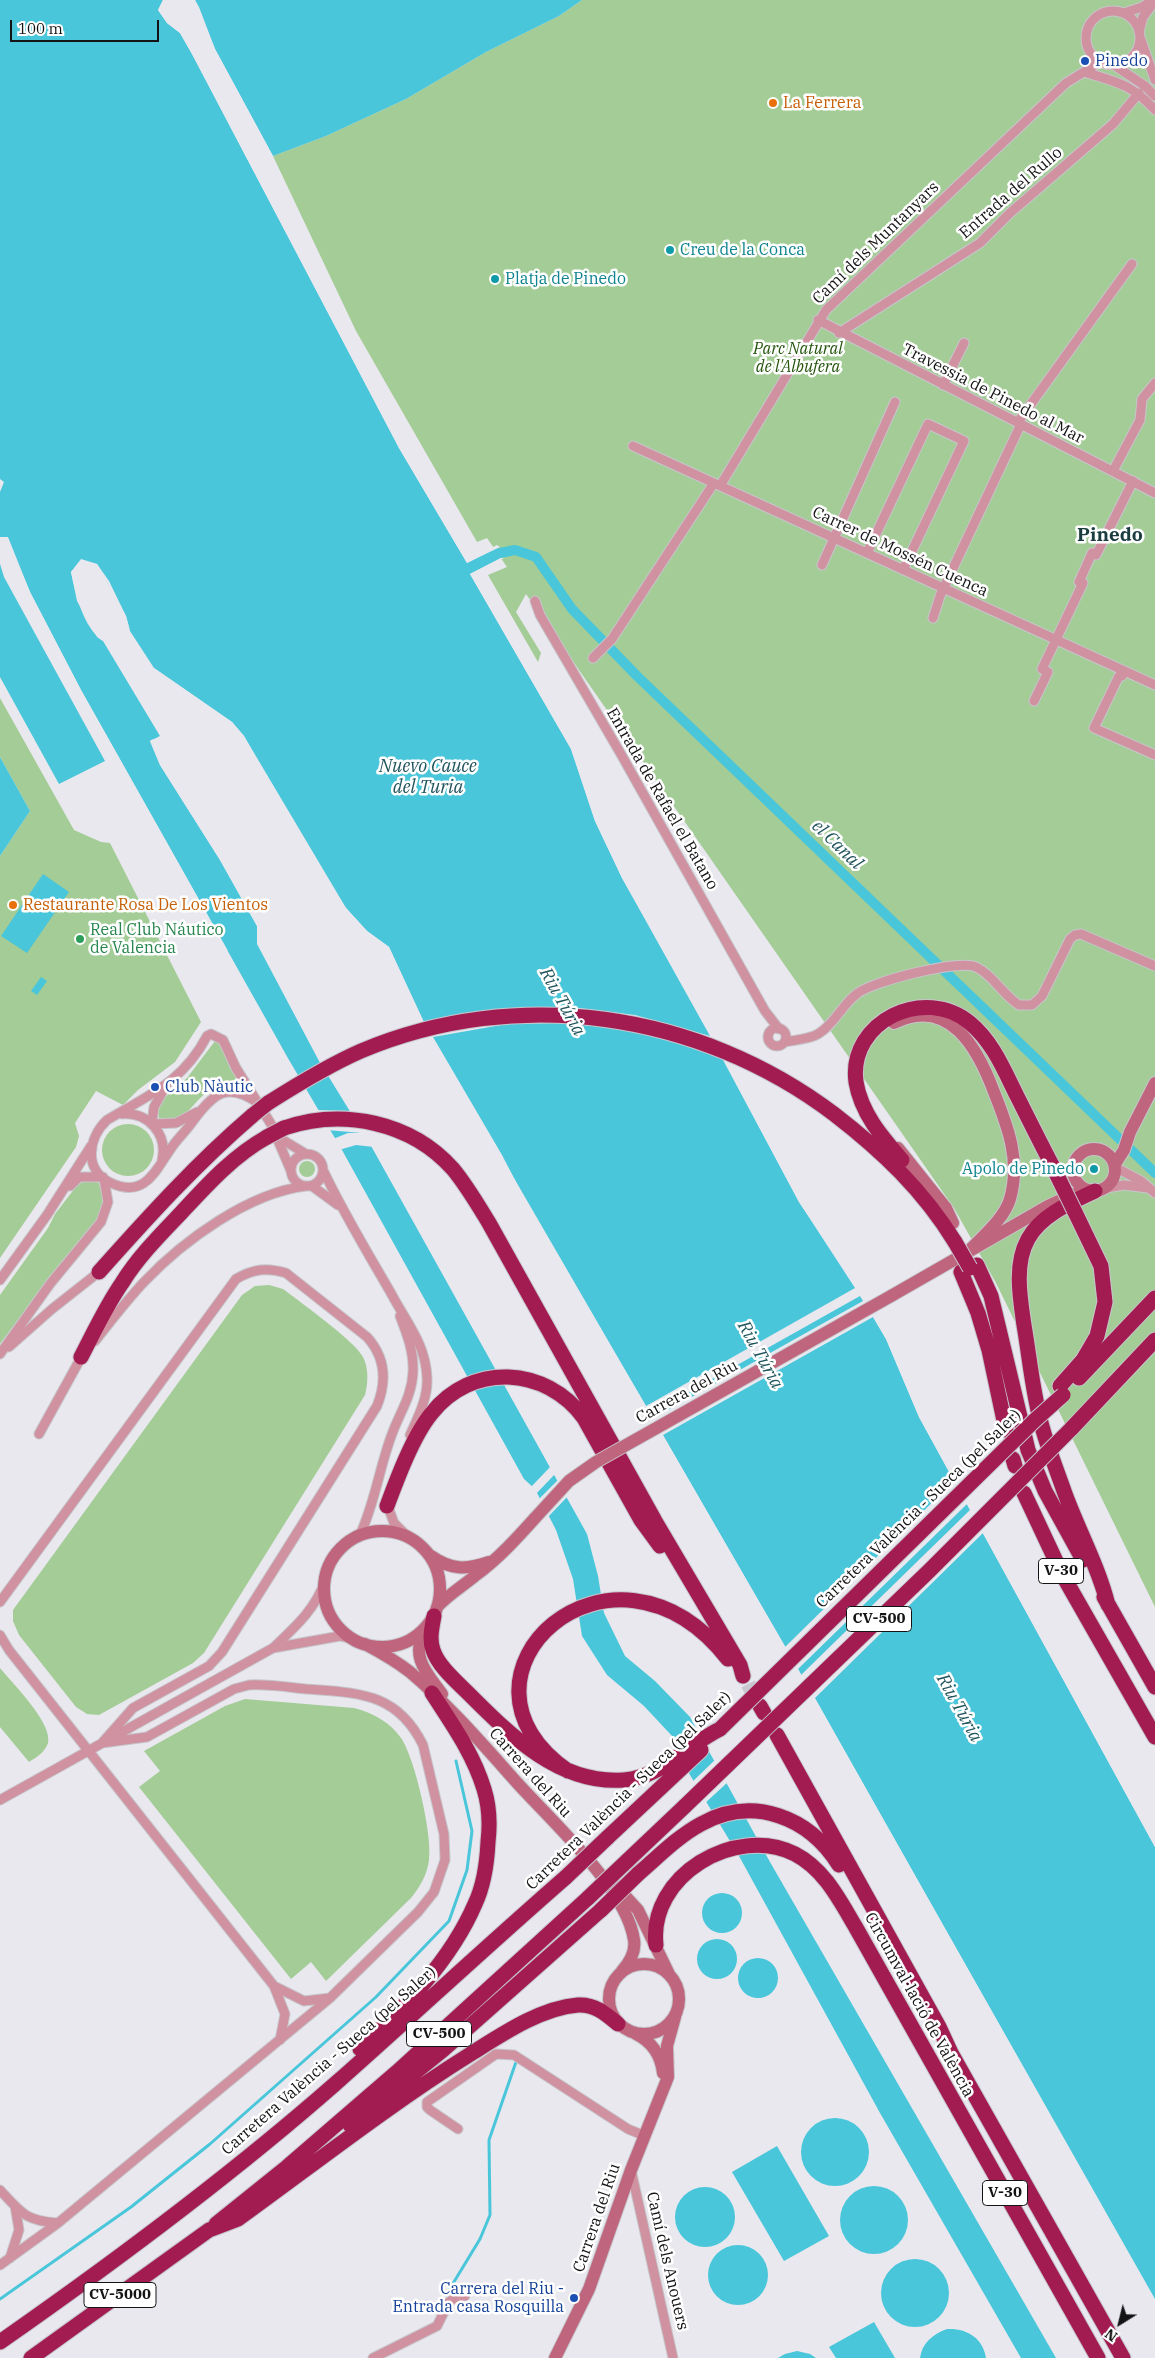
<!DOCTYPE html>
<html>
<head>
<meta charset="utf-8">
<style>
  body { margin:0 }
  #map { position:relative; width:1155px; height:2358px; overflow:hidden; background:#e8e8ee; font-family:"IBM Plex Serif",serif }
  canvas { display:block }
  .north { position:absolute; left:1095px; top:2298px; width:50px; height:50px; -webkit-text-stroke:4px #fff; paint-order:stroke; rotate:216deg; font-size:14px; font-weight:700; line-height:20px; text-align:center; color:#141416 }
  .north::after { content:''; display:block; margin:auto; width:18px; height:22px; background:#141416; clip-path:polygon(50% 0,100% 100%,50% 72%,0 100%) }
  .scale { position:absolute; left:10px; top:20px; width:149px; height:22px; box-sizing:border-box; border:2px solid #141416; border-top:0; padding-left:6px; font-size:15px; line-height:18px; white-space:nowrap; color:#141416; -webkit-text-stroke:4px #fff; paint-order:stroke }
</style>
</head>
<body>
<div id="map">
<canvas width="1155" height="2358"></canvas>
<div class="north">N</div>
<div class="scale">100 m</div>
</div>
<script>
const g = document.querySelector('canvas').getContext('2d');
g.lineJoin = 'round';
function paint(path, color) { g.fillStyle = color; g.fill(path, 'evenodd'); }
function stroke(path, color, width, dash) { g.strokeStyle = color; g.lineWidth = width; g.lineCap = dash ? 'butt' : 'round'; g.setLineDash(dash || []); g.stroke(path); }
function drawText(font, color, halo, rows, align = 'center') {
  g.font = font + ' "IBM Plex Serif",serif'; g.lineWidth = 5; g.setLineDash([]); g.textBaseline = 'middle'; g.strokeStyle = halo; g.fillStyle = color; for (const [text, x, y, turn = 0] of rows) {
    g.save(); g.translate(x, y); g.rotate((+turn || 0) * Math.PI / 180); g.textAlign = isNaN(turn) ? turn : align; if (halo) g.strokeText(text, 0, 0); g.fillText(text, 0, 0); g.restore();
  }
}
paint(new Path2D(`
  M582 0H1155V1607L996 1283 954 1208 526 594 516 612 541 653 538 662 488 575 507 567 487 538 477 542 356 331 273 156 326 136 406 99 486 52 559 16Z
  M0 698 74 830 101 842 110 843 201 1022 175 1062 138 1090 123 1105 96 1091 75 1123 79 1136 76 1147 0 1258V856L30 811 0 757Z
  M215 1041H218L230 1068 240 1084C228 1084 217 1084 207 1092 192 1103 183 1127 159 1118L158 1110 163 1099 187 1078Z
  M102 1150a26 26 0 1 1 52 0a26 26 0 1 1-52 0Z
  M299 1169a8 8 0 1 1 16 0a8 8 0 1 1-16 0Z
  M83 1181H94L99 1183 102 1194 103 1209 99 1220 62 1261 0 1344V1295L48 1228 55 1214 75 1188Z
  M269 1285 283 1289C300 1302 356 1342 363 1357 369 1369 368 1383 365 1395L204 1653 193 1663 99 1715 87 1714 76 1707 19 1635 13 1621V1610L242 1295 255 1286Z
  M0 1668C12 1683 53 1723 48 1743 45 1752 37 1757 29 1762L0 1727Z
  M245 1699 354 1708C373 1713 390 1722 401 1738 415 1758 433 1837 429 1860 427 1875 420 1887 411 1898L326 1981 311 1962 291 1979 139 1787 160 1771 144 1751 225 1706Z`), '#a4cc96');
paint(new Path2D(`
  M0 0H163L158 10 167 23 180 33 192 54 399 448 467 563 497 547 501 558 470 574 571 749 595 821 622 878 696 1008 799 1202 842 1264 886 1339 919 1417 1155 1847V2299L789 1653 423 1021 389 947 367 931 346 908 244 736 232 722 154 668 130 631 126 616 97 564 81 560 71 572C76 595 83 627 103 641L160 736 150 741 160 765 220 860 257 926V944L319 1061 370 1144 587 1534 598 1576 604 1613 625 1656 655 1681 690 1717 770 1862 1056 2358H1021L880 2113 739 1856 690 1775 673 1737 644 1706 607 1675 582 1636 573 1579 556 1530 535 1489 524 1479 342 1150 289 1060 81 690 30 592 8 537H0V492L4 482 0 479Z
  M195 0H582L559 16 486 52 406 99 326 136 273 156 215 49Z
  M0 564 4 577 105 761 59 784 0 677Z
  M0 757 30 811 0 856Z
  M43 874 69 892 27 953 1 936Z
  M41 977 47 981 37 995 31 991Z
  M702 1913a20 20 0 1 1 40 0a20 20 0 1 1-40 0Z
  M697 1959a20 20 0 1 1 40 0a20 20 0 1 1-40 0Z
  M738 1978a20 20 0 1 1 40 0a20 20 0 1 1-40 0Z
  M801 2152a34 34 0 1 1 68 0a34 34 0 1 1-68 0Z
  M777 2146 829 2236 784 2261 732 2172Z
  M840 2220a34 34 0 1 1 68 0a34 34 0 1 1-68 0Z
  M675 2217a30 30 0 1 1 60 0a30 30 0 1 1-60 0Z
  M708 2275a30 30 0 1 1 60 0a30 30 0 1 1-60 0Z
  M881 2293a34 34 0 1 1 68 0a34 34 0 1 1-68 0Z
  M874 2322 895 2358H836L829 2347Z
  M947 2329C967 2328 983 2338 986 2358H920C922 2343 933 2334 947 2329Z
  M797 2351 810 2354 816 2358H778L785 2354Z`), '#4ac6da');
paint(new Path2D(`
  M163 0H166L161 10 168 22 182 32 194 53 401 447 468 560 497 545 500 547 467 563 399 448 192 54 180 33 167 23 158 10Z
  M192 0H195L199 7 215 49 274 158 271 157 213 50Z
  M0 537H7L30 592 81 690 228 951 223 947 135 791 132 781 124 772 79 691 28 593 6 540H0Z
  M501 558H504L473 575 573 748 598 820 625 877 698 1007 801 1201 844 1263 888 1338 921 1416 1155 1842V1847L983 1533 815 1698 1155 2301 787 1654 421 1022 387 948 365 933 344 910 327 882 346 908 367 931 389 947 424 1022 502 1009 571 1007 635 1015 710 1036 622 878 595 821 571 749 470 574ZM556 1023 613 1027 675 1041 722 1058 799 1202 855 1288 646 1406 530 1209 502 1155 433 1037 507 1024ZM860 1296 863 1301 654 1418 650 1414ZM873 1317 886 1339 919 1417 954 1481 785 1647 663 1435ZM967 1504 970 1510 801 1675 798 1669Z
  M81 559 97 564 109 581 126 616 130 631 107 582 95 566 82 562 74 573 80 600 99 635 106 640 103 641 97 637 77 601 71 572Z
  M154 668 232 722 244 736 289 818 242 737 230 723 155 671Z
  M153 739 162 764 223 859 257 921V926L220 860 160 765 150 741Z
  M316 1110 352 1111 374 1147 356 1145 339 1150 333 1139 348 1133H361L327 1130Z
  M551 1466 555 1474 535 1495 530 1488Z
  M558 1480 568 1496 547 1518 538 1500Z
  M716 1759 728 1782 704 1804 691 1783Z`), '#e8e8ee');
stroke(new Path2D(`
  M446 2295 480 2239 490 2215 489 2140 516 2062
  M0 2299 131 2207 210 2144 376 1997 449 1921 467 1870 472 1831 456 1761`), '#4ac6da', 3);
stroke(new Path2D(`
  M500 553 515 550 536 557 572 609 637 676 1155 1173`), '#4ac6da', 10);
stroke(new Path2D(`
  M748 1684 760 1706`), '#c8c8ce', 15, [15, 8]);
const street = new Path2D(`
  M1086 38a27 27 0 1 1 54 0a27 27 0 1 1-54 0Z
  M1124 13 1142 7 1153 0
  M1139 32 1143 17 1155 1
  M1141 40 1155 80
  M1114 65 1145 86 1155 96
  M1084 72C1117 82 1131 84 1155 110
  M818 320 1155 493
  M839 333 980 243 1010 213 1113 124 1139 93
  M943 385 964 343
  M1018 422 1132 264
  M633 446 1155 685
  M1113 471 1140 420 1142 399 1155 383
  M720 486 826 310 1066 83 1100 62
  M867 553 928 424 964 441 903 570
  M822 565 895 402
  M535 601 540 615 622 756 765 1011 779 1029
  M933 618 940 596 1021 424
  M593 658 612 639 714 483
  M1125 671 1122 676H1119L1094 728 1155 755
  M1034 701 1048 672 1042 669 1083 583 1079 582 1092 553 1096 555 1133 481
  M768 1037a9 9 0 1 1 18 0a9 9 0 1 1-18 0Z
  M785 1042C795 1040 810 1039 818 1034 835 1024 842 1004 858 993 874 981 959 959 976 967 993 975 1003 995 1019 1005H1032L1042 996 1070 939 1075 935 1081 934 1155 966
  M258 1103C227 1081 213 1094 193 1121 187 1130 178 1138 172 1147 156 1169 146 1199 111 1183 83 1170 88 1138 107 1120 149 1095 183 1082 207 1036L211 1034 223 1040 236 1068 271 1124 291 1171
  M122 1114C148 1112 168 1134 162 1160
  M152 1123 154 1107 164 1089
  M153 1124 176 1123 197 1112
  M278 1137 306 1154
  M291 1170a16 16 0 1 1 32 0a16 16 0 1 1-32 0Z
  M1115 1167 1141 1181 1155 1193
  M324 1172C344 1214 369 1255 392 1295 407 1323 426 1345 427 1378 428 1398 418 1417 410 1435
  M70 1186 79 1177H103
  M312 1186 338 1205
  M1106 1188 1124 1185 1148 1188
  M0 1280 47 1215 91 1146
  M95 1341C111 1321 127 1300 144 1282 183 1241 248 1193 306 1186
  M9 1347 52 1309 99 1272
  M0 1354 50 1284 101 1222 108 1202 104 1179
  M39 1434 83 1354
  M387 1504 394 1523 409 1538
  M359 1537C375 1504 379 1468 392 1434 400 1412 412 1396 413 1372 414 1352 407 1334 400 1316
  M0 1602 236 1279C253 1269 267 1267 286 1273L367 1337C386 1358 387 1381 377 1406L222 1652 209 1666 133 1708 102 1743
  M0 1635 9 1650 274 1986 285 2014 280 2040
  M273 1648 340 1636 356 1640
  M0 1800 273 1648C294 1628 315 1610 325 1581
  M274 1986 304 2001 330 1998
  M458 2129 430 2110 427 2107V2102L496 2054 514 2055 628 2129 645 2136
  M631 2170 673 2358
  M0 2190C21 2213 26 2221 58 2223
  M10 2258 19 2230 15 2206
  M0 2265 58 2223 330 1998 418 1912 434 1892 445 1860 444 1834 423 1745C397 1692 358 1693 306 1689 287 1687 268 1684 249 1685L234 1689 147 1737 102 1743
  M373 2358 437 2326 449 2302 458 2296H465`);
const secondary = new Path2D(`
  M894 1023C949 995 978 1049 994 1092 1008 1127 1021 1161 1010 1199 1004 1220 979 1239 965 1255
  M898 1148 946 1208 953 1223
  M1073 1170a21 21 0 1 1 42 0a21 21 0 1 1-42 0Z
  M1115 1164 1124 1150 1130 1132 1155 1083
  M891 1296 1048 1206 1074 1194
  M324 1589a58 58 0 1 1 116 0a58 58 0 1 1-116 0Z
  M431 1556C451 1570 466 1570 489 1562
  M437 1607C449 1594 463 1586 476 1575 498 1559 517 1538 535 1518
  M425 1629C410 1657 426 1672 442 1694
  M365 1644C380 1652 396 1661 410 1672 450 1706 485 1747 520 1786 554 1823 627 1890 634 1940 636 1952 630 1962 622 1971
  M615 1885 638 1910 669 1974
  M609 1999a35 35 0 1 1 70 0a35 35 0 1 1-70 0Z
  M636 2034C652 2042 661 2055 663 2073
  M555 2358 589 2289 631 2170 668 2077 667 2046 675 2017`);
const highway = new Path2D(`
  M268 1103C298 1084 329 1065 361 1051 518 985 699 1012 834 1114 882 1151 923 1190 955 1242
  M284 1128C343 1108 411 1122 453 1169 467 1186 478 1205 489 1223L655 1521 740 1665 743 1676
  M902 1160C882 1137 861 1113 856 1082 848 1021 925 985 970 1023 993 1042 1004 1070 1017 1096 1029 1120 1041 1144 1053 1167
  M1095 1191C1072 1202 1041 1215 1028 1239 1014 1264 1020 1298 1024 1325 1030 1360 1033 1397 1043 1430 1049 1451 1057 1471 1064 1491 1078 1530 1098 1565 1108 1605
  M977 1265 991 1296 1028 1450 1045 1491 1083 1560
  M99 1272C148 1217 197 1163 253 1115
  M961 1272 978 1313 989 1350 1006 1430
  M81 1357C94 1332 106 1306 122 1283 138 1257 160 1235 181 1213 207 1185 233 1156 267 1137
  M1079 1378 1155 1298
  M1060 1386 1083 1360 1097 1336 1105 1302 1101 1266 1074 1210
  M1071 1429 1155 1340
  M1013 1459 1015 1466
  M1024 1493 1062 1574 1155 1737
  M387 1506C397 1479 413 1436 431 1414 471 1362 546 1366 584 1418L641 1520 660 1546
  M1104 1597 1155 1687
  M434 1616C432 1627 429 1639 433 1650 438 1666 457 1682 469 1694 511 1736 560 1785 624 1780 663 1777 687 1745 720 1729
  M760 1706 764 1713
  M777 1735 939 2027 951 2053 1123 2358
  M568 1771C431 1676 612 1511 728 1659
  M607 1838 701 1750
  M627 1861 685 1806
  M638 1874C658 1857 677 1837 701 1824 753 1795 809 1817 839 1865
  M656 1945C648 1876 735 1824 795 1854 824 1869 839 1899 855 1926L1098 2358
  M360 2049C404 2008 451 1960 475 1904 484 1885 487 1863 488 1842 490 1825 489 1805 484 1789 473 1753 452 1724 432 1693
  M350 2125 443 2050 601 1910
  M216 2224 287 2167 397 2072 588 1898
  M0 2342C116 2261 229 2177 335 2084 413 2015 488 1945 566 1877
  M31 2358 209 2230 238 2219C314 2164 389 2105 469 2055 501 2035 540 2008 578 2005 595 2004 606 2014 618 2024`);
stroke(street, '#c6c6cb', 11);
stroke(secondary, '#c6c6cb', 14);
stroke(highway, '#c6c6cb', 17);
stroke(street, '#d092a1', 9);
stroke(secondary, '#bf667e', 12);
stroke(highway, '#a21c51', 15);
const secondaryBridge = new Path2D(`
  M535 1518 569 1481 596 1462 891 1296`);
const highwayBridge = new Path2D(`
  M253 1115 268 1103
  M267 1137 284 1128
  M1053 1167 1074 1210
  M955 1242 970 1268
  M720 1729 1035 1420 1063 1395
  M685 1806 930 1570 1071 1429
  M566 1877 607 1838
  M588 1898 627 1861
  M601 1910 638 1874`);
stroke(secondaryBridge, '#c6c6cb', 14, []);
stroke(highwayBridge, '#c6c6cb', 17, []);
stroke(secondaryBridge, '#bf667e', 12);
stroke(highwayBridge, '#a21c51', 15);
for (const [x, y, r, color] of [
  [1085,61,5,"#1a4fb4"],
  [773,103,5,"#e8710a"],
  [670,250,5,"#0f9aa8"],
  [495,279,5,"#0f9aa8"],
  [13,905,5,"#e8710a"],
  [80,939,5,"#2e9e5b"],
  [155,1087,5,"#1a4fb4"],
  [1094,1169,5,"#0f9aa8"],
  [574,2298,5,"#1a4fb4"]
]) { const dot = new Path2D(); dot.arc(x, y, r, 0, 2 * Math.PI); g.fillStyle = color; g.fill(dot); stroke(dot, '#fff', 2); }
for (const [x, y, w] of [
  [1061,1571,45],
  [879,1619,65],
  [439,2034,65],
  [1005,2193,45],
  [120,2295,72]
]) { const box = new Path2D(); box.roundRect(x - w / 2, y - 12.5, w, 25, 4); g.fillStyle = '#fff'; g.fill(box); stroke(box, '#141416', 1); }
drawText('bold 15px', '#141416', null, [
  ["V-30",1061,1571],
  ["CV-500",879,1619],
  ["CV-500",439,2034],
  ["V-30",1005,2193],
  ["CV-5000",120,2295]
]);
drawText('16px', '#164399', '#fff', [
  ["Pinedo",1095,61],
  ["Club Nàutic",165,1087],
  ["Carrera del Riu -",564,2289,"right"],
  ["Entrada casa Rosquilla",564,2307,"right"]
], 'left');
drawText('16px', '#c56008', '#fff', [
  ["La Ferrera",783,103],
  ["Restaurante Rosa De Los Vientos",23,905]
], 'left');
drawText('16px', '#141416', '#fff', [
  ["Entrada del Rullo",1011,193,-41],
  ["Camí dels Muntanyars",876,243,-44],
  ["Travessia de Pinedo al Mar",993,394,27],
  ["Carrer de Mossén Cuenca",900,552,25],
  ["Entrada de Rafael el Batano",662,799,60],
  ["Carrera del Riu",687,1392,-29],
  ["Carretera València - Sueca (pel Saler)",919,1509,-44],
  ["Carrera del Riu",530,1773,48],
  ["Carretera València - Sueca (pel Saler)",629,1791,-44],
  ["Circumval·lació de València",919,2005,61],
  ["Carretera València - Sueca (pel Saler)",329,2061,-41],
  ["Carrera del Riu",597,2218,-71],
  ["Camí dels Anouers",667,2261,77]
]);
drawText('16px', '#0d838f', '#fff', [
  ["Creu de la Conca",680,250],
  ["Platja de Pinedo",505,279],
  ["Apolo de Pinedo",1084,1169,"right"]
], 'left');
drawText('italic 16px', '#24540c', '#fff', [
  ["Parc Natural",798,349],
  ["de l'Albufera",798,367]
]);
drawText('16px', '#27864d', '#fff', [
  ["Real Club Náutico",90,930],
  ["de Valencia",90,948]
], 'left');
drawText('italic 18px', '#21555d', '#fff', [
  ["Nuevo Cauce",428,767],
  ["del Turia",428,788],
  ["el Canal",837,845,44],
  ["Riu Túria",562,1002,61],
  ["Riu Túria",760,1355,61],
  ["Riu Túria",959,1708,61]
]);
drawText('bold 19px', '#1b3d40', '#fff', [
  ["Pinedo",1110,536]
]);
</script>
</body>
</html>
